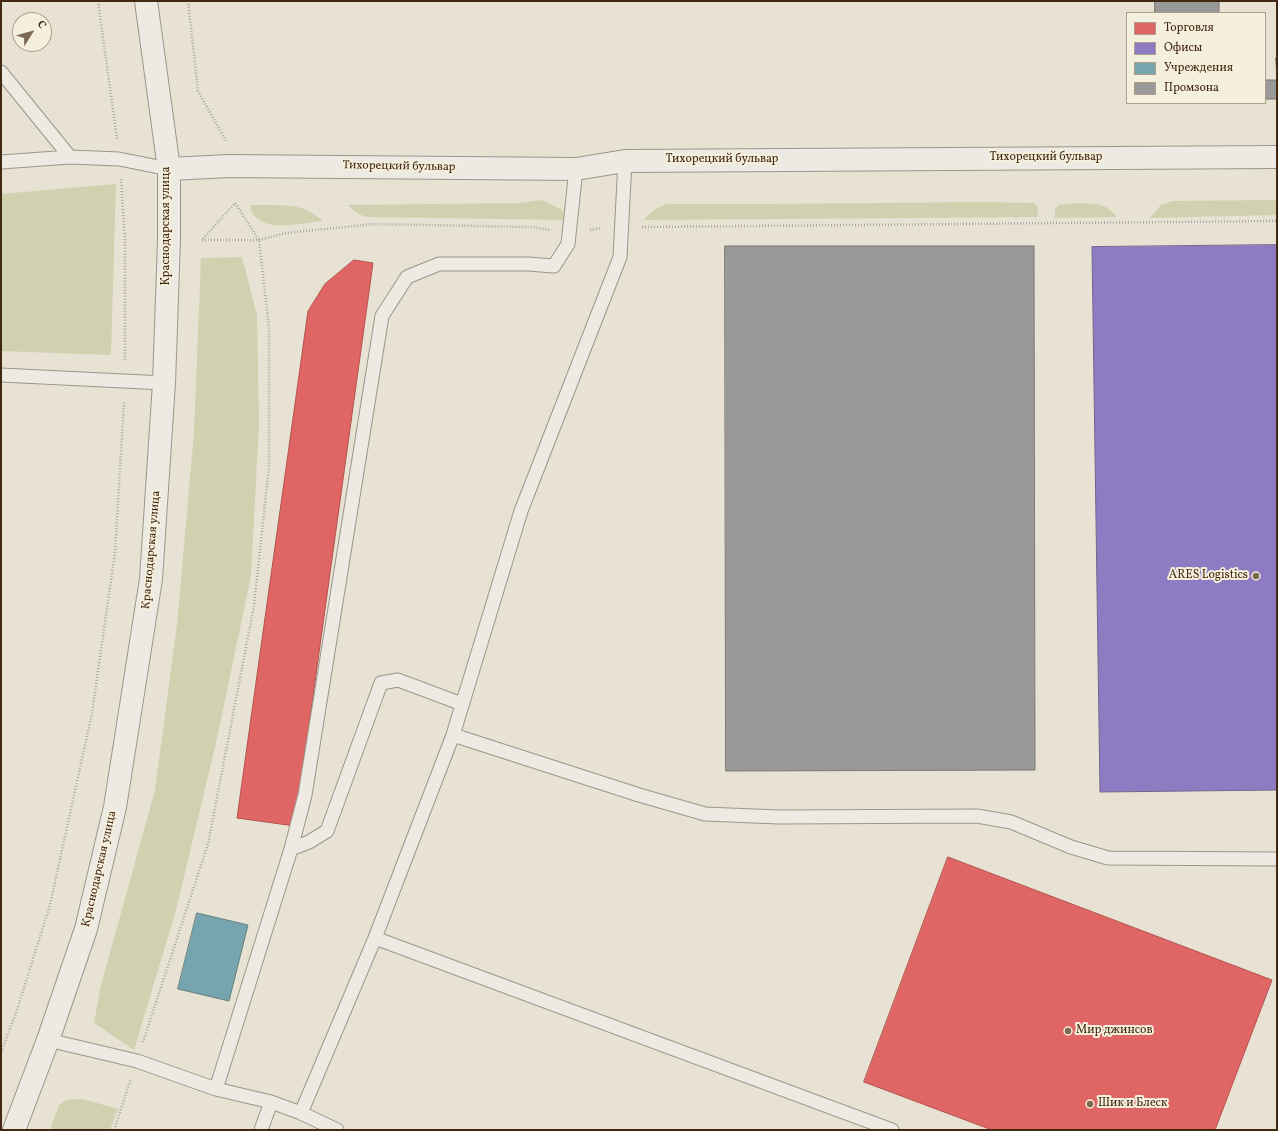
<!DOCTYPE html>
<html>
<head>
<meta charset="utf-8">
<style>
  body { margin:0 }
  #map { position:relative; width:1278px; height:1131px; overflow:hidden; background:#e7e2d3; font-family:Vollkorn,serif }
  canvas { display:block }
  .frame { position:absolute; inset:0; border:2px solid #422810; pointer-events:none }
  .legend { position:absolute; left:1126px; top:12px; width:140px; height:92px; box-sizing:border-box; background:#f5efdd; border:1px solid #ad9f8b; margin:0; padding:5px 7px; list-style:none; font-size:12px; color:#422810 }
  .legend li { display:flex; align-items:center; gap:8px; height:20px }
  .legend b { width:20px; border:1px solid #ad9f8b }
  .north { position:absolute; left:12px; top:12px; width:40px; height:40px; box-sizing:border-box; background:#f5efdd; border:1px solid #ad9f8b; border-radius:50%; rotate:53deg; font-size:11px; font-weight:700; line-height:16px; text-align:center; color:#422810 }
  .north::after { content:''; display:block; margin:auto; width:14px; height:18px; background:#7c6954; clip-path:polygon(50% 0,100% 100%,50% 72%,0 100%) }
</style>
</head>
<body>
<div id="map">
<canvas width="1278" height="1131"></canvas>
<div class="frame"></div>
<ul class="legend">
<li><b style="height:11px;background:#e06666"></b>Торговля</li>
<li><b style="height:11px;background:#8e7cc3"></b>Офисы</li>
<li><b style="height:11px;background:#76a5af"></b>Учреждения</li>
<li><b style="height:11px;background:#999"></b>Промзона</li>
</ul>
<div class="north">С</div>
</div>
<script>
const g = document.querySelector('canvas').getContext('2d');
g.lineJoin = 'round';
function paint(path, color) { g.fillStyle = color; g.fill(path, 'evenodd'); }
function stroke(path, color, width, dash) { g.strokeStyle = color; g.lineWidth = width; g.lineCap = dash ? 'butt' : 'round'; g.setLineDash(dash || []); g.stroke(path); }
function drawText(font, color, halo, rows, align = 'center') {
  g.font = font + ' Vollkorn,serif'; g.lineWidth = 4; g.setLineDash([]); g.textBaseline = 'middle'; g.strokeStyle = halo; g.fillStyle = color; for (const [text, x, y, turn = 0] of rows) {
    g.save(); g.translate(x, y); g.rotate((+turn || 0) * Math.PI / 180); g.textAlign = isNaN(turn) ? turn : align; if (halo) g.strokeText(text, 0, 0); g.fillText(text, 0, 0); g.restore();
  }
}
paint(new Path2D(`
  M116 184 111 355 1 351V194Z
  M542 200 561 209 568 220 367 217C359 215 354 211 348 205L519 203Z
  M1277 200V215L1150 218 1160 206 1172 201Z
  M984 202 1035 203 1038 209 1037 217 643 220 654 210 666 204H767Z
  M1078 203C1094 204 1106 202 1117 217L1055 218V210L1058 205Z
  M250 205C263 205 289 204 301 208 309 210 317 216 323 221 301 223 255 236 250 205Z
  M242 257 257 315 259 424 251 576 216 743 175 914 134 1050 94 1023 101 985 155 790 177 625 194 432 201 258Z
  M83 1099 118 1109 110 1130H50L59 1105 67 1100Z`), '#d2d1af');
const shops = new Path2D(`
  M354 260 373 263 295 826 237 818 308 311 325 284Z
  M948 857 1272 980 1215 1130H992L864 1082Z`);
paint(shops, '#e06666');
stroke(shops, '#b1534c', 1);
const offices = new Path2D(`
  M1277 245V790L1100 792 1092 247Z`);
paint(offices, '#8e7cc3');
stroke(offices, '#77638d', 1);
const public = new Path2D(`
  M197 913 248 925 229 1001 178 989Z`);
paint(public, '#76a5af');
stroke(public, '#66807f', 1);
const industry = new Path2D(`
  M1155 1H1219V13H1155Z
  M1276 58H1277V99H1265V80H1277Z
  M725 246H1034L1035 770 726 771Z`);
paint(industry, '#999');
stroke(industry, '#7f7770', 1);
const service = new Path2D(`
  M1 72 70 157
  M1 162 70 157 119 159 169 169
  M1 375 164 383
  M453 735 639 795 705 814 779 817 977 816 1011 822 1071 847 1108 858 1277 859
  M291 849 309 842 327 831 381 683 398 680 462 704
  M375 938 892 1130
  M48 1040 137 1061 216 1089 271 1102 301 1113 337 1130
  M216 1089 291 849 305 795 382 316 407 277 439 264H528L554 266 568 244 576 169
  M301 1113 375 938 453 735 521 511 620 257 625 161
  M261 1130 271 1102`);
const tertiary = new Path2D(`
  M169 169 229 166 576 169 625 161 1277 157
  M14 1130 48 1040 86 929 115 807 151 579 164 383 169 240V169L146 1`);
stroke(service, '#9c968a', 15);
stroke(tertiary, '#9c968a', 24);
stroke(new Path2D(`
  M98 1 117 139
  M188 1 198 91 226 141
  M121 179 125 240V360
  M642 227 1277 221
  M590 230 601 228
  M202 240H259L286 233 374 224 532 227 550 230
  M143 1042 208 844 254 606 269 466V328L259 240 235 203 202 240
  M1 1052 16 1013 50 905 92 713 115 552 124 401
  M114 1130 131 1079`), '#aca79f', 2.5, [1, 2]);
stroke(service, '#eceae2', 13);
stroke(tertiary, '#eceae2', 22);
for (const [x, y, r, color] of [
  [1256,576,4,"#7c6954"],
  [1068,1031,4,"#7c6954"],
  [1090,1104,4,"#7c6954"]
]) { const dot = new Path2D(); dot.arc(x, y, r, 0, 2 * Math.PI); g.fillStyle = color; g.fill(dot); stroke(dot, '#f5efdd', 1.5); }
drawText('12px', '#422810', '#f5efdd', [
  ["Тихорецкий бульвар",1046,158],
  ["Тихорецкий бульвар",722,160],
  ["Тихорецкий бульвар",399,167,1],
  ["Краснодарская улица",167,226,-90],
  ["Краснодарская улица",152,550,-85],
  ["Краснодарская улица",100,869,-77]
]);
drawText('12px', '#422810', '#f5efdd', [
  ["ARES Logistics",1248,576,"right"],
  ["Мир джинсов",1076,1031],
  ["Шик и Блеск",1098,1104]
], 'left');
</script>
</body>
</html>
